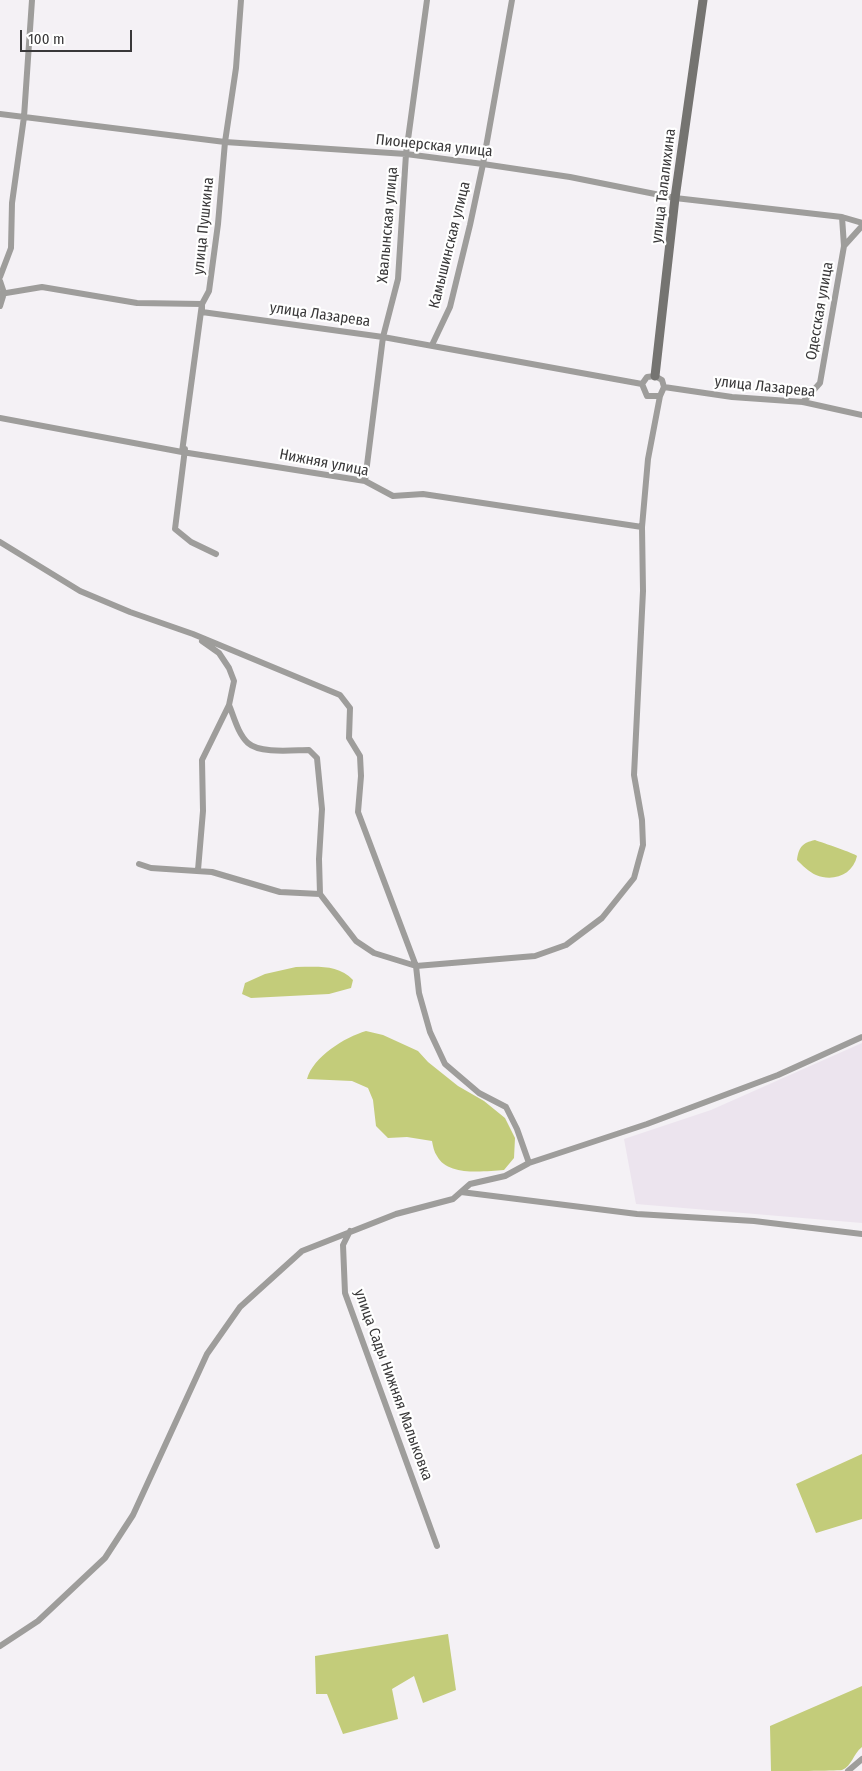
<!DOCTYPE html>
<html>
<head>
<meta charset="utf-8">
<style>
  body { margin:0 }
  #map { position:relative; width:862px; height:1771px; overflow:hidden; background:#f4f1f5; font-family:"Fira Sans Condensed",sans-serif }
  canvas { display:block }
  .scale { position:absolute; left:20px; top:30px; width:112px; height:22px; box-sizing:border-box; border:2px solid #393839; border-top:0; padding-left:6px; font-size:15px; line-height:18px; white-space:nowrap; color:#393839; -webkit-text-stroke:4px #fff; paint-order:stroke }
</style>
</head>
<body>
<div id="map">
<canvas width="862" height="1771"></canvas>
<div class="scale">100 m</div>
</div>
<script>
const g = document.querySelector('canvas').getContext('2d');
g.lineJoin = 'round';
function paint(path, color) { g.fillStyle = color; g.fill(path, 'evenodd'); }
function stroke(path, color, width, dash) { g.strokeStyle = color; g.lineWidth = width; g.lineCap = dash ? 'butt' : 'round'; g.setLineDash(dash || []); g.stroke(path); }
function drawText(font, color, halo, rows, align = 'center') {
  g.font = font + ' "Fira Sans Condensed",sans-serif'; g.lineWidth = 4.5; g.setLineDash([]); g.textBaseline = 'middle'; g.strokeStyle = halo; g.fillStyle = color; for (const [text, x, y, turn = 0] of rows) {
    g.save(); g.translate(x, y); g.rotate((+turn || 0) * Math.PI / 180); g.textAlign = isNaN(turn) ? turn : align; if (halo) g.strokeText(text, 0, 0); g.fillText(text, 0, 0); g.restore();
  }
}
paint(new Path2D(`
  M862 1043V1223L636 1204 624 1139 711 1110Z`), '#ece4ee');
paint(new Path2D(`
  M815 840C823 843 854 853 857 856 853 875 833 882 816 875 809 872 802 865 797 860 799 847 802 843 815 840Z
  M296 967C317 967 338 964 353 980L351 988 329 994 251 998 242 994 245 983 265 974Z
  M366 1031 383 1035 418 1051 428 1062 458 1086 484 1101 505 1118 515 1138 514 1158 504 1170C485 1171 448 1177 437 1156 434 1152 433 1146 432 1141L407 1137 388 1138 376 1126 373 1100 368 1088 352 1081 307 1079C313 1057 345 1037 366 1031Z
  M862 1454V1519L816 1533 796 1484Z
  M448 1634 456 1690 423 1703 414 1676 392 1689 398 1719 343 1734 327 1694H316L315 1656Z
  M862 1686V1747C853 1754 852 1766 842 1770 834 1771 784 1771 771 1771L770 1726Z`), '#c3cc7a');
stroke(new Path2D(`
  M0 114 225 142 406 154 483 164 570 177 675 198 842 217 862 223
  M844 246 862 226
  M0 277 11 248 12 203 24 117 32 0
  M0 281 4 293 0 306
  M0 294 42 287 137 303 202 304V312L383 337 642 384
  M432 345 450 307 470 225 483 164 512 0
  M655 376 662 380 664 387 660 396H647L642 384 647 377Z
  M664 387 732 397 803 402 862 415
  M803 402 820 383 844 246 842 217
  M0 418 182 452 365 481 393 496 423 494 642 527
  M185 449 175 529 191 542 216 554
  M182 452 202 304 209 291 218 224 225 142 236 68 241 0
  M365 481 383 337 398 279 406 154 427 0
  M0 542 80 591 130 612 193 634 340 695 350 708 349 738 360 756 361 776 358 812 416 966 419 993 430 1032 445 1064 479 1093 506 1107 517 1129 529 1163
  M229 705C234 717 238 734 248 743 260 754 294 750 309 750L317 758 322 809 319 859 320 894
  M139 864 151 868 212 872 280 892 320 894 356 941 374 953 416 966 535 956 566 945 602 918 634 878 643 845 642 820 634 775 643 591 642 527 648 459 660 396
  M198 870 203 811 202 760 229 705 234 681 229 668 219 653 202 641
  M461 1192 637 1214 754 1221 862 1234
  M350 1231 343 1245 345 1293 437 1546
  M0 1646 38 1621 105 1558 133 1515 207 1354 240 1307 302 1251 396 1214 453 1199 470 1184 505 1176 529 1163 647 1124 778 1075 862 1037
  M848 1771 862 1759`), '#9e9d9b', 6);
stroke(new Path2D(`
  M655 376 675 198 703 0`), '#757471', 9);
drawText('15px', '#393839', '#fff', [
  ["Пионерская улица",434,146,6],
  ["улица Талалихина",664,186,-83],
  ["Хвалынская улица",388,225,-85],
  ["улица Пушкина",204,226,-84],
  ["Камышинская улица",450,245,-76],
  ["Одесская улица",820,311,-80],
  ["улица Лазарева",320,315,8],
  ["улица Лазарева",765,387,6],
  ["Нижняя улица",324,463,11],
  ["улица Сады Нижняя Малыковка",393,1385,70]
]);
</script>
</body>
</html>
